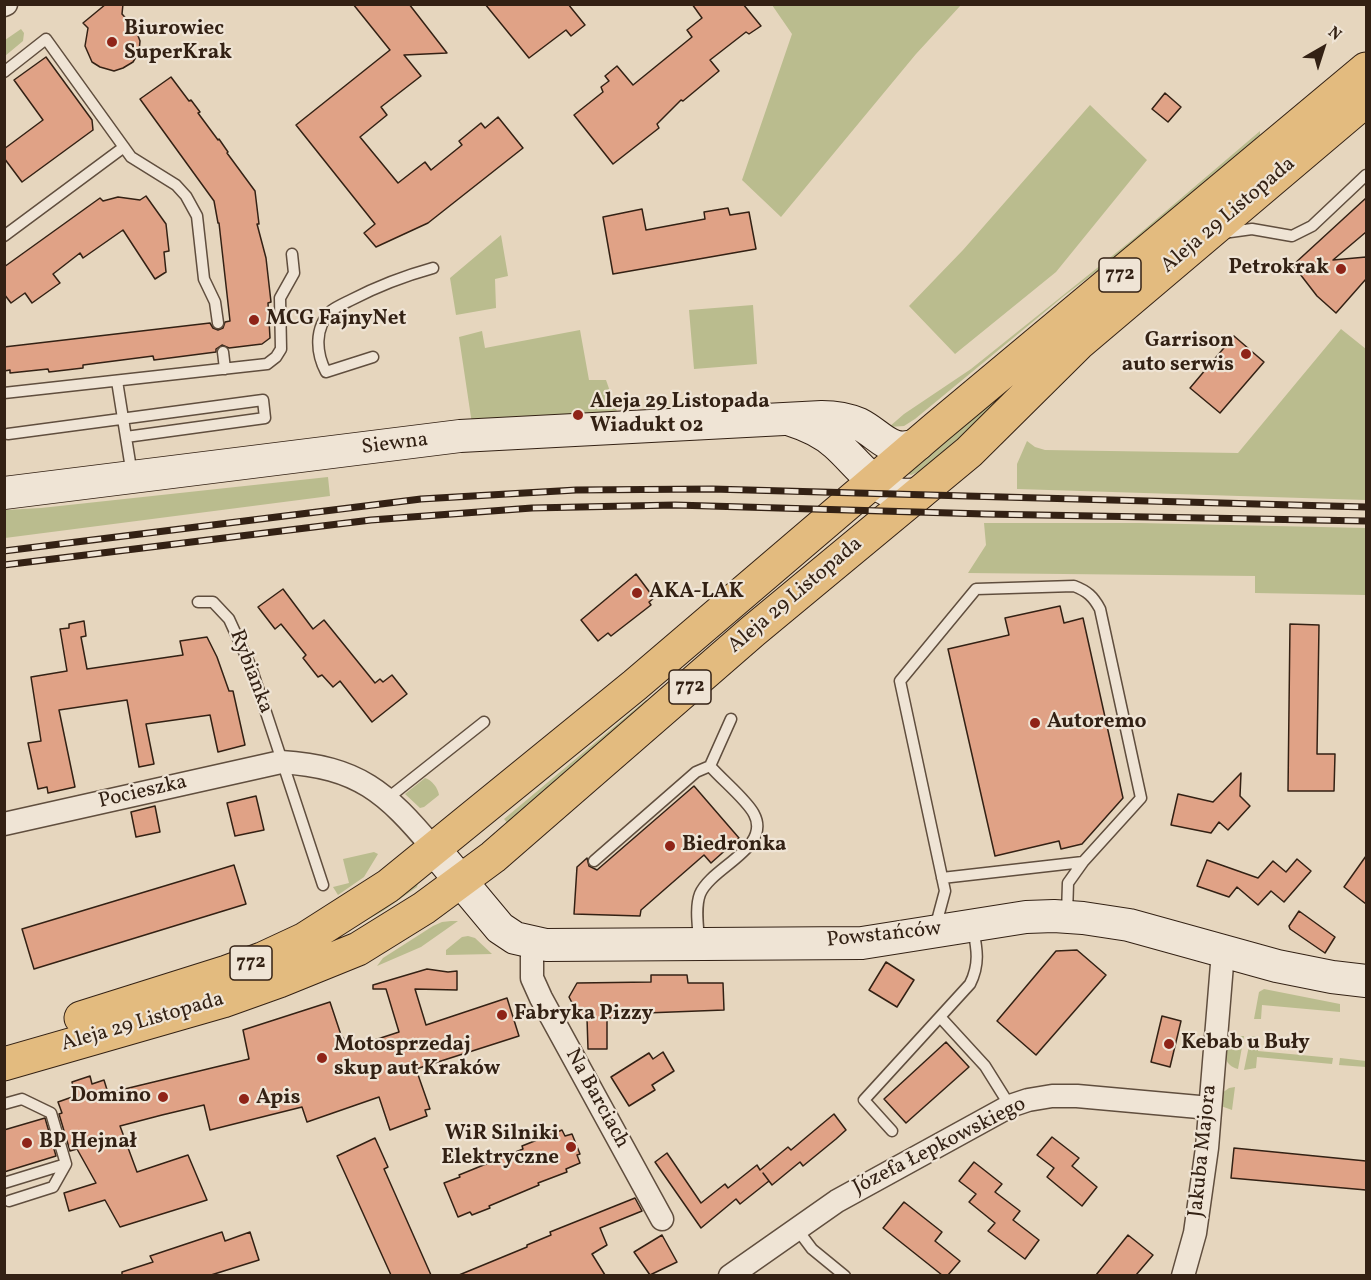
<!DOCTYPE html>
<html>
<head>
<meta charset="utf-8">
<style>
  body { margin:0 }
  #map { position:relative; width:1371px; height:1280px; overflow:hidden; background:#e6d6be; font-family:Vollkorn,serif }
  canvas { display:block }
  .frame { position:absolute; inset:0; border:6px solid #332114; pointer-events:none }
  .north { position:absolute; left:1293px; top:18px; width:60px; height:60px; -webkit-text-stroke:4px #efe4d5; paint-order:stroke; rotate:39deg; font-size:16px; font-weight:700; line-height:24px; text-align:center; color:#332114 }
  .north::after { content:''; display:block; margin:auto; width:21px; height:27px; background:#332114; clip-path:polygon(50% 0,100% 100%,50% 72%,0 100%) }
</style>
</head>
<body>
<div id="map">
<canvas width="1371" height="1280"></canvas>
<div class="frame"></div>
<div class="north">N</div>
</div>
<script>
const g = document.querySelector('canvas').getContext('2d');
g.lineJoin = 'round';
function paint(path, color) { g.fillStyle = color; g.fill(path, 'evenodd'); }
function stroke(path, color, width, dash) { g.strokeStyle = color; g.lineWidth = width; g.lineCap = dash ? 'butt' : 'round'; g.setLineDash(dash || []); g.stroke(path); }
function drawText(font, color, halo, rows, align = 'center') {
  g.font = font + ' Vollkorn,serif'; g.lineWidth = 4.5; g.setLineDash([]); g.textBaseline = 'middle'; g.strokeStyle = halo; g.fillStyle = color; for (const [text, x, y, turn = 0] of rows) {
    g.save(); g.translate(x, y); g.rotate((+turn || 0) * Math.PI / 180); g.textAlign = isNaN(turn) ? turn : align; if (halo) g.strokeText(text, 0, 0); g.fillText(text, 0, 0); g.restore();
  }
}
paint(new Path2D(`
  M772 5H961L916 54 781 217 742 180 792 34Z
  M21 29 24 33 23 41 5 56V40Z
  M1090 105 1147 160 1056 272 955 354 909 306 963 250Z
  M1260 131V136L1135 242 1064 296 915 419 904 426 889 427 904 414 971 369 1132 240Z
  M501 235 508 276 495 279 496 308 456 315 450 278Z
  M753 305 757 364 694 369 689 310Z
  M1341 329 1366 349V500L1017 489V464L1027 441 1035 447 1045 450 1238 453Z
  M580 330 589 380H606L619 417 472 424 459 337 482 331 485 348Z
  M1055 345 932 466 911 475 906 473Z
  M328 477 330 496 5 538V510L41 508Z
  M984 523H1140L1366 528V595L1255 593V576L968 573 986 545Z
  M646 700 649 701 508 824 504 819Z
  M425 778C432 780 438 788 439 795L424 807 420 808 405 794Z
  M374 852 378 854 364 877 338 895 333 887 349 883 343 859Z
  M418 883 417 887 383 911 342 934Z
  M451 921H458L421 947 377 966 383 958 433 926 442 922Z
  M468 936 475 938 492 954 446 955V950L462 937Z
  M1264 989 1340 1004V1012L1262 1005 1261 1019H1254L1259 992Z
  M1235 1036H1244L1238 1069C1224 1065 1225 1056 1226 1043L1231 1037Z
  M1251 1036 1259 1037 1258 1051 1333 1058 1332 1064 1257 1057 1256 1068 1244 1070Z
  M1340 1058 1366 1061V1067L1339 1065Z
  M1235 1087 1232 1110 1221 1106 1222 1093 1229 1088Z`), '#babc8e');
const building = new Path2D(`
  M106 4H123L122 14 135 28 140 41 139 52 133 62 123 68 114 71 100 67 92 62 85 46 88 28 83 23Z
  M353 4H409L447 53 404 55 421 76 381 107 387 115 360 137 398 183 425 162 431 170 462 145 459 141 481 123 485 128 498 117 523 148 428 223 376 247 364 233 375 224 296 125 390 50Z
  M485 4H568L585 25 571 36 566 30 529 58Z
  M692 4H743L761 26 749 34 746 32 710 60 719 71 683 101 681 100 657 124 659 128 613 164 574 115 603 92 601 87 609 81 605 76 617 66 633 85 692 37 687 30 702 18Z
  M46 57 92 120 93 130 22 182 4 158V149L43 120 14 80Z
  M171 77 189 101 191 100 200 112 198 113 218 140 219 139 228 152 227 153 255 191 259 224H257L266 258 271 302 268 303 270 338 262 344 229 348 222 345 216 349V352L154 360 153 356 83 365V368L49 372 48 369 10 373V370L4 371V347L210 323 213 328 218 330 223 328 225 322 230 321 219 223H218L214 201 140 99Z
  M1165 93 1181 107 1168 122 1152 109Z
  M146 196 166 224 169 251 164 252 166 272 155 279 123 230 83 258 80 253 53 274 60 283 32 303 25 293 11 303 4 294V267L100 198 103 201 118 197 140 200Z
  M1366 198V232L1333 260 1366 257V279L1336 313 1317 296 1293 265Z
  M728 208 730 215 749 212 756 249 613 274 603 217 642 209 646 230 705 219 704 212Z
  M1234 336 1264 362 1220 413 1190 388Z
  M636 574 654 598 649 602 651 605 611 636 608 633 598 641 581 620Z
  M283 589 313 629 324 620 375 683 380 679 383 682 392 675 407 694 372 722 340 681 333 687 322 675 318 677 303 658 306 655 281 624 275 629 258 607Z
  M1060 606 1064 623 1083 618 1123 798 1082 844 1061 849 1059 841 995 856 948 649 1009 635 1005 618Z
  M84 621 86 636 81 637 87 669 183 655 180 641 207 637 217 657 229 691H233L245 745 218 752 210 715 146 724 154 764 139 767 127 700 59 710 75 787 48 793 47 787 38 789 28 743 41 741 31 677 67 671 60 629 69 628V624Z
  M1290 624 1319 625 1317 754H1335L1334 791H1288Z
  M1241 773 1240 796 1250 806 1228 830 1219 822 1211 833 1171 825 1178 794 1213 802Z
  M694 786 739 838 711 863 704 855 641 910 640 916 574 914 577 867 587 858 589 866 597 870Z
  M256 796 264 830 235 836 227 803Z
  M155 806 160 832 136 837 131 812Z
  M1366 856V904L1344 887Z
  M1297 859 1311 871 1284 902 1271 891 1258 905 1237 887 1229 897 1197 886 1207 860 1258 878 1273 861 1286 872Z
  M234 865 246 904 34 969 22 929Z
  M1299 911 1335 937 1325 953 1290 929 1289 926Z
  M1077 950 1106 975 1036 1055 997 1021 1056 951Z
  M886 962 914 980 897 1007 869 990Z
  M427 969 448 972 457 971V990L415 989 426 1025 507 998 519 1036 416 1069 430 1109 425 1110 427 1116 390 1130 379 1097 307 1122 302 1107 210 1130 204 1105 162 1115 120 1126 137 1172 188 1155 207 1200 120 1227 105 1200 69 1211 64 1193 96 1183 77 1149 70 1151 59 1114 62 1113 58 1102 75 1096 72 1082 90 1076 92 1084 104 1080 108 1093 249 1059 243 1030 330 1002 341 1035 350 1048 399 1032 386 989H373V985Z
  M651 975H687L688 983H723L724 1010 646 1013 643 1018H607V1049H588L587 1018H580L569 997 577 983 651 982Z
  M1162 1016 1181 1021 1170 1067 1151 1062Z
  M946 1042 969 1067 906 1123 884 1099Z
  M663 1052 674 1071 652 1085 655 1090 629 1106 611 1077 649 1053 653 1059Z
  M834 1114 846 1130 836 1139 803 1166 800 1162 772 1185 763 1173 769 1181 740 1204 736 1199 701 1228 655 1162 667 1153 701 1203 725 1184 728 1188 757 1165 760 1170 788 1147 791 1150Z
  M45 1118 56 1156 4 1172V1130Z
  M562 1130 565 1136 572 1134 580 1154 577 1155 580 1163 566 1169 567 1172 538 1183 539 1185 489 1206 490 1208 472 1215 470 1212 458 1217 444 1183 460 1177 459 1175 523 1149 522 1146Z
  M1052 1137 1079 1158 1072 1166 1097 1187 1082 1206 1047 1177 1054 1168 1037 1155Z
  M375 1138 388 1167 384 1169 431 1275H391L337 1156Z
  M1234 1148 1366 1161V1190L1231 1178Z
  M974 1162 1002 1184 995 1192 1020 1211 1013 1220 1039 1240 1025 1259 988 1231 995 1223 969 1202 976 1194 959 1181Z
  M635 1198 642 1211 600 1228 607 1245 592 1254 605 1275H459L527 1247V1245L551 1235 550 1232Z
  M904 1202 942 1232 935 1241 960 1261 948 1275H942L883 1228Z
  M222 1232 225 1241 250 1232 259 1260 211 1275H122V1272L153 1262 150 1256Z
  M662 1235 677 1262 650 1275 634 1252Z
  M1128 1235 1153 1255 1136 1275H1096Z`);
paint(building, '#e0a286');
stroke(building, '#332114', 1.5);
const lane = new Path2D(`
  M4 72 46 39 131 157 176 185 186 196 197 216 204 279 215 302 218 323
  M1223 233 1252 229 1292 236 1312 226 1366 175
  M4 236 124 147
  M223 352 225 369
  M373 357 326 372C316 353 314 328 331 311 336 307 345 303 351 300 378 286 404 276 433 268
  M117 381 132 475
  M4 393 267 364 276 357 281 349 280 298 294 273 292 254
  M8 434 263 400 265 418 126 437
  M198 602H213L229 619 251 667 323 885
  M710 766 731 719
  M388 798 484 722
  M594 861 696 772 710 766C721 779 747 800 754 814 772 848 711 867 700 894 695 907 698 926 699 940
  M1067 914 1068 883 1083 862
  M940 929 938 917 945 891 900 681 976 589 1074 586C1087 591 1093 596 1100 609L1141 798 1083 862 942 878
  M941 1018 985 1066 1010 1106
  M4 1104 22 1099 51 1113 66 1164 4 1183
  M892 1131 864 1100 970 984C980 964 977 949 973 928
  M9 1201 53 1187 66 1164
  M797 1229 812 1249 845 1276`);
const street = new Path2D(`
  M4 5 6 4
  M4 824 281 762C359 767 386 792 434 849
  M532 943V978L541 998 662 1219
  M730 1276 837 1201 1010 1106 1028 1100 1052 1096H1077L1210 1108
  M1183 1276 1195 1233 1207 1148 1223 952`);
const secondary = new Path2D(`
  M791 420C807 425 824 433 836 444 861 466 883 504 920 493
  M4 493 460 436 822 417C835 417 847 419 859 424 881 435 891 456 918 444
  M434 849 500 928 515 938 546 945 862 943 1026 917 1054 916 1083 918 1129 925 1277 966 1332 977 1366 981`);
const primary = new Path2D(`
  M81 1018 227 972 262 959 305 939 388 886 635 685 936 428 1366 69
  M4 1064 223 1001 279 981 358 949 424 908 493 857 753 631 969 452 1078 344 1366 100`);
stroke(lane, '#604e3e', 13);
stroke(street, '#604e3e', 25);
stroke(secondary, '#332114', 34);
stroke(primary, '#332114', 35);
stroke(lane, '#efe4d5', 10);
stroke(street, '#efe4d5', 22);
stroke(secondary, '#efe4d5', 32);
stroke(primary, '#e3bb7f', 33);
const rail = new Path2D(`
  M4 551 421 499 576 490 712 489 1366 507
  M4 565 371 520 532 508 675 505 985 514 1366 521`);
stroke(rail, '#332114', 7);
stroke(rail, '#efe4d5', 4.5, [14]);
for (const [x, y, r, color] of [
  [112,42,6,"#8f2418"],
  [1341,269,6,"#8f2418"],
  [254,320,6,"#8f2418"],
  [1246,354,6,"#8f2418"],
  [578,415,6,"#8f2418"],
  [637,593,6,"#8f2418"],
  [1035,723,6,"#8f2418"],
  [670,846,6,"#8f2418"],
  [502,1015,6,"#8f2418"],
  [1169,1044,6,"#8f2418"],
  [322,1058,6,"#8f2418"],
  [163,1097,6,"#8f2418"],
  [244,1099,6,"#8f2418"],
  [27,1143,6,"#8f2418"],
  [571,1147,6,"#8f2418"]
]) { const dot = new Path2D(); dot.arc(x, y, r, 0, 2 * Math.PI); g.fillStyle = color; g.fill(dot); stroke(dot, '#efe4d5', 2); }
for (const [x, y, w] of [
  [1120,275,42],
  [690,687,42],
  [251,963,42]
]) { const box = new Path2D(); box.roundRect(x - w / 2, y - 17, w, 34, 4.5); g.fillStyle = '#efe4d5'; g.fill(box); stroke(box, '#332114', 1.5); }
drawText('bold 20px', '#332114', null, [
  ["772",1120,275],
  ["772",690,687],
  ["772",251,963]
]);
drawText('bold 21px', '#332114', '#efe4d5', [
  ["Biurowiec",124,30],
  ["SuperKrak",124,54],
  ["Petrokrak",1329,269,"right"],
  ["MCG FajnyNet",266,320],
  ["Garrison",1234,342,"right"],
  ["auto serwis",1234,366,"right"],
  ["Aleja 29 Listopada",590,403],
  ["Wiadukt 02",590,427],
  ["AKA-LAK",649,593],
  ["Autoremo",1047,723],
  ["Biedronka",682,846],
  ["Fabryka Pizzy",514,1015],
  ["Kebab u Buły",1181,1044],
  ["Motosprzedaj",334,1046],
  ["skup aut Kraków",334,1070],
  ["Domino",151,1097,"right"],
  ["Apis",256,1099],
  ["WiR Silniki",559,1135,"right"],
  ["Elektryczne",559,1159,"right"],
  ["BP Hejnał",39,1143]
], 'left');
drawText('21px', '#332114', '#efe4d5', [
  ["Aleja 29 Listopada",1229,216,-40],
  ["Siewna",395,445,-7],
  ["Aleja 29 Listopada",796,596,-40],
  ["Rybianka",250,672,69],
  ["Pocieszka",143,793,-13],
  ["Powstańców",884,936,-6],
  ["Aleja 29 Listopada",143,1023,-16],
  ["Na Barciach",596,1099,61],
  ["Józefa Łepkowskiego",940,1147,-27],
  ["Jakuba Majora",1204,1151,-84]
]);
</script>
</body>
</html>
